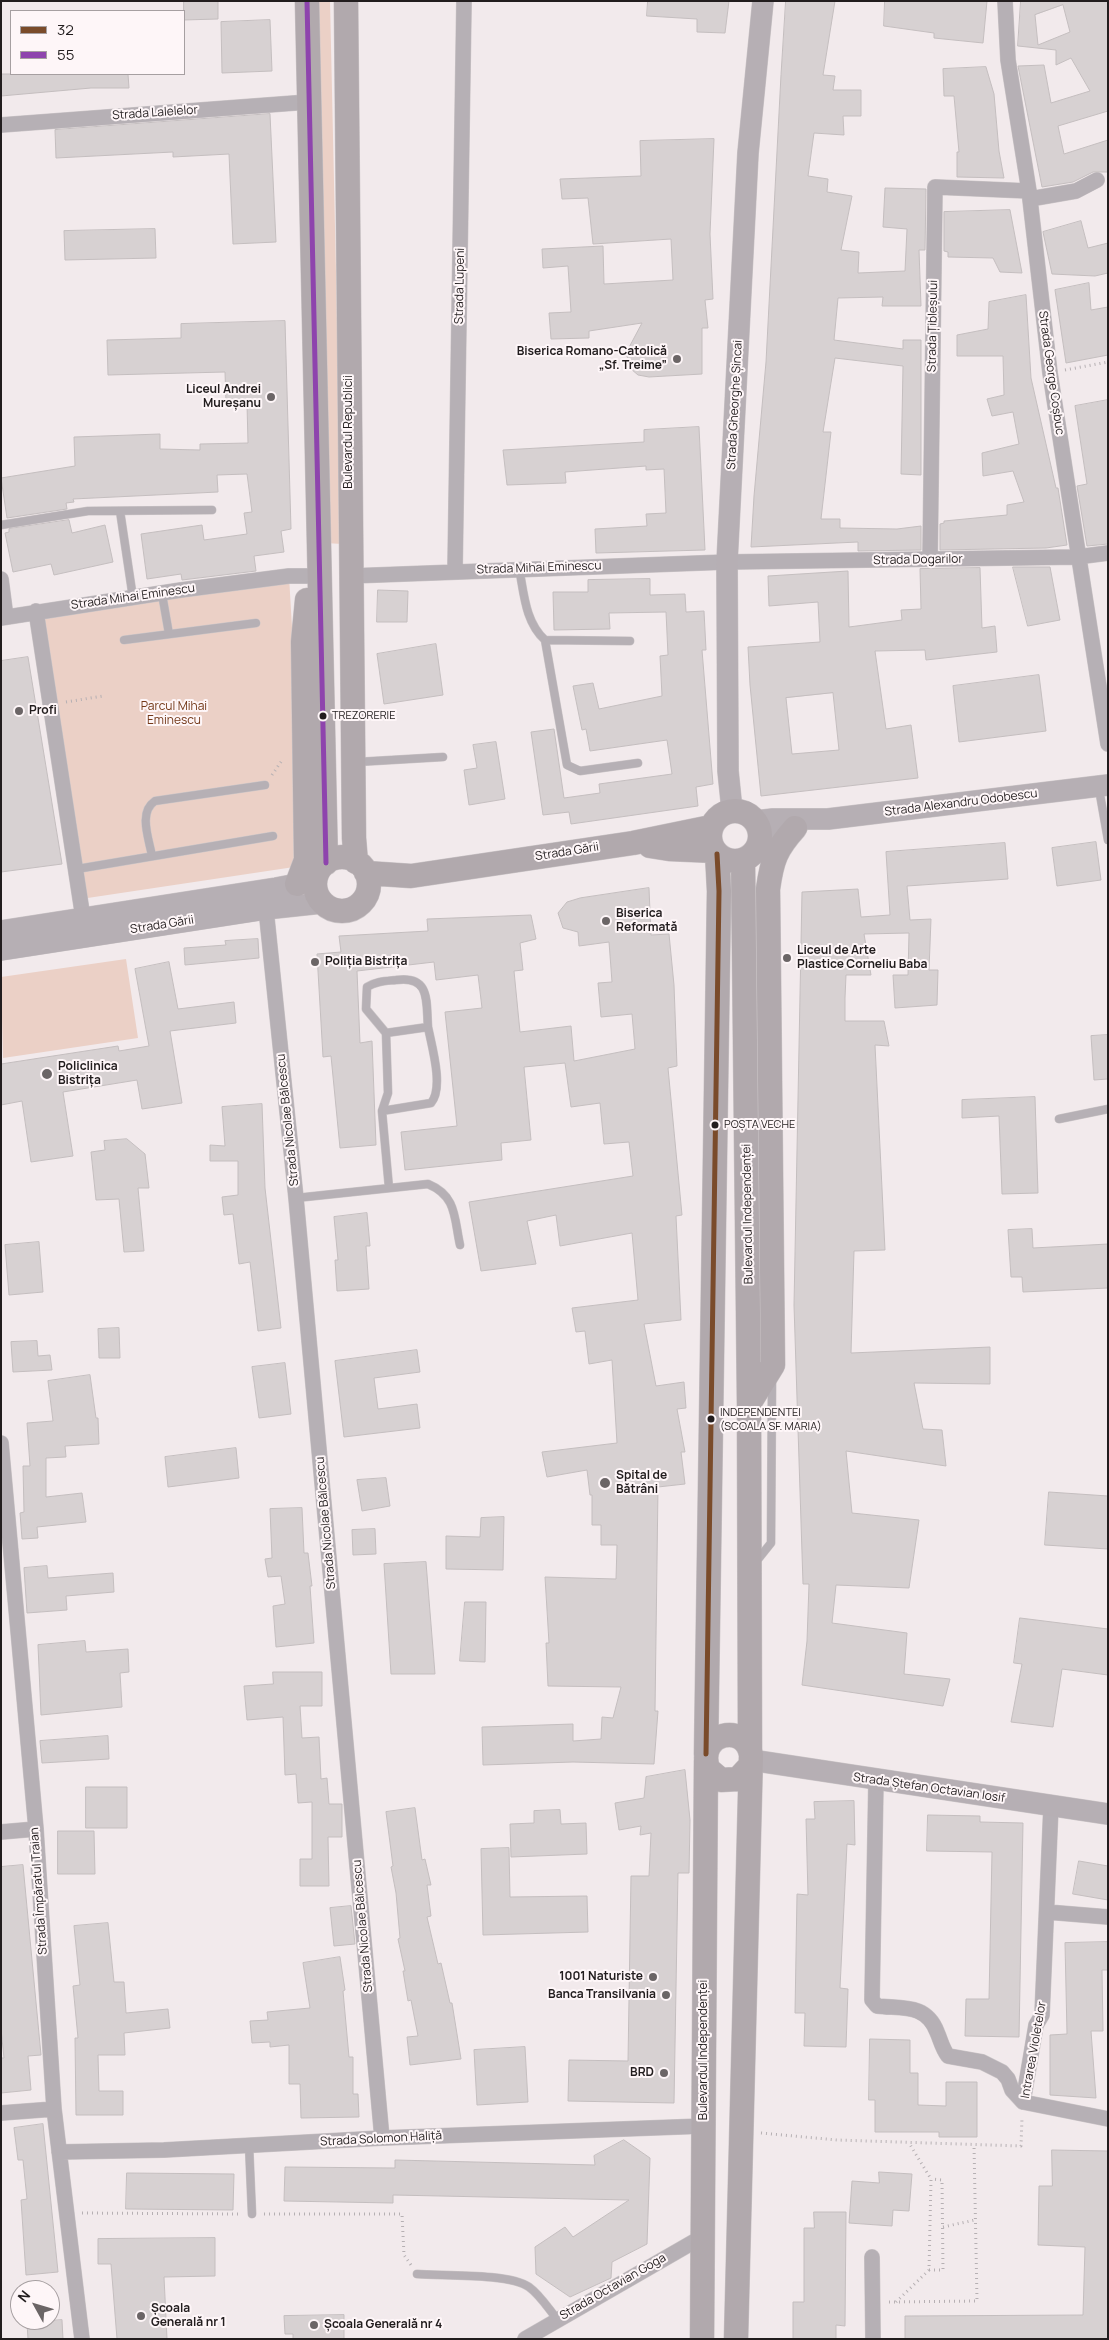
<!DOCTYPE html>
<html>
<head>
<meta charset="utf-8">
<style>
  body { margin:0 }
  #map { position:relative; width:1109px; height:2340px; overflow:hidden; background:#f2eaec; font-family:Manrope,sans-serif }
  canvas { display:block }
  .frame { position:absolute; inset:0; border:2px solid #221d1e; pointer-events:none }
  .legend { position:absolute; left:10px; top:10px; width:175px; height:65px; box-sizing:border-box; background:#fef6f8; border:1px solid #a69fa1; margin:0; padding:6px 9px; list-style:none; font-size:15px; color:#221d1e }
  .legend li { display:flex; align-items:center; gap:10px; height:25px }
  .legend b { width:25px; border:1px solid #a69fa1 }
  .north { position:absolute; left:10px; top:2280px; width:50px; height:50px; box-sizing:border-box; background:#fef6f8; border:1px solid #a69fa1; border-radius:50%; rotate:309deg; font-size:14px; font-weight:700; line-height:20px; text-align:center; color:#221d1e }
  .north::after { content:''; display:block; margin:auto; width:18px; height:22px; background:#6b6566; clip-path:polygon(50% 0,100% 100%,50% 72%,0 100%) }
</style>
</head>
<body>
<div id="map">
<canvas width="1109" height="2340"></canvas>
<div class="frame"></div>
<ul class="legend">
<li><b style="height:6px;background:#7a4b2a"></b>32</li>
<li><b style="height:6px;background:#8e44ad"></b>55</li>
</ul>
<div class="north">N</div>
</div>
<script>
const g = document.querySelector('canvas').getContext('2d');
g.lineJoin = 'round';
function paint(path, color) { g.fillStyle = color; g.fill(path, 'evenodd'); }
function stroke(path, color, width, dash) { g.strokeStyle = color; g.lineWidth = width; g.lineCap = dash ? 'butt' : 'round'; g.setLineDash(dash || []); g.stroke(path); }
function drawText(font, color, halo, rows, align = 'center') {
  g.font = font + ' Manrope,sans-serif'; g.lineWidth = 4; g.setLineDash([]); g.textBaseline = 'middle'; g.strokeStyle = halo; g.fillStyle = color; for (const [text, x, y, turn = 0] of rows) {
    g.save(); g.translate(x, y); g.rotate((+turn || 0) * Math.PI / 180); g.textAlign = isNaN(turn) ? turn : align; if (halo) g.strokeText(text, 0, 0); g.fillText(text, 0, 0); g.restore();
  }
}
paint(new Path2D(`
  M312 1H330L342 544 325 543Z
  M289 576 293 645 294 867 81 899 36 611Z
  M126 959 138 1038 3 1058 1 977Z`), '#ebd0c6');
const building = new Path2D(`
  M184 1H218V19L184 20Z
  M648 1H729L725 33 697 32V19L647 16Z
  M786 1H835L823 75 835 76 833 90H861V116H843L844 135 814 133 808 176 828 179 827 192 852 196 841 250 859 252 858 273 905 271 907 229 883 227 885 188 926 189 925 250H919L921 306H882L883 297 838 298 834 340 903 349V340H921V475L901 474 903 366 835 358 823 432H831L821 519H840V528L897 529 921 526V550L858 551V542L751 547 754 496 766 362 781 75Z
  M885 1H987L983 43 934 38V33L884 26Z
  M1021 1H1108V111L1058 126 1064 154 1108 140V172H1093L1073 182 1042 187 1018 66 1044 65 1051 103 1090 91 1071 58 1056 65V50L1018 46ZM1063 5 1070 32 1038 45 1035 15Z
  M270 20 272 71 222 73 221 22Z
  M986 67 994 94 999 151 1004 178 957 177V152H959L954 96H944L943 69Z
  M1 74H128L129 88H91L1 96Z
  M270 114 276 242 233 244 229 154 173 157V152L56 158 55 130Z
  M714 139 710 234 713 299 705 300 708 328H702V374L649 377 638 375 631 369 626 353 642 323 589 331V338L551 339 549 313 571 312 568 266 543 268 542 249 603 246 604 284 673 280 671 239 593 244 588 198 562 199 560 179 641 176 640 141Z
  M1010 210 1022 273 1000 272 993 258 948 257V252L944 251V212Z
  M1081 221 1088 248 1108 243V273L1095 276 1052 274 1043 232Z
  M155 229 156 258 65 260 64 231Z
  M1089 283 1091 310 1108 307V355L1066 363 1055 290Z
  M1026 295 1031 378 1056 488H1058L1067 545 1046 548 940 550V524L944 523V521L1007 515V505L1024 502 1013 471 983 476 982 453 1019 444 1013 412 992 416 987 399 1004 395 1003 356H957V335L988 329 989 302Z
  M285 321 291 529 281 531 284 552 254 556 256 571 182 580 181 574 147 579 141 534 202 525 204 540 247 534 244 513 252 512 247 474 217 475 218 492 73 499 74 502 66 503 67 509 7 518 1 478 75 466 74 437 160 434V449L200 450V444L248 443 247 404H226L225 372 108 375 107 340 181 338V324Z
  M1108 400V544L1087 546 1077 486 1087 484 1075 406Z
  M699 427 705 550 596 553 595 529 647 526 646 514 666 513 664 469 646 470V466L565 472 566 483 507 485 503 450 644 442V430Z
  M69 520 72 533 105 525 113 562 54 575 51 564 13 572 5 533 9 532V529Z
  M1013 567H1050L1060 620 1028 626Z
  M980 568 982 628 995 626 997 652 926 660 925 650 875 651 886 729 911 725 918 778 761 796 750 685 748 647 820 642 818 602 769 606 768 576 848 571 849 627 902 620 901 610 921 609 920 569ZM833 693 839 750 792 754 786 698Z
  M650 579V595L685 594 686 612 704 611 706 650H702L713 784 696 787 698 806 571 824 569 812 543 815 531 732 554 729 564 798 600 793 599 784 672 774 667 740 590 751 586 729 582 730 573 686 593 683 599 709 662 696 660 656 668 655 666 612 609 613 610 629 554 630 553 592H588V580Z
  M378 590 408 591 407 622H377Z
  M436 644 443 695 384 704 377 654Z
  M28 657 62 864 1 872V661Z
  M1039 675 1046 731 959 742 953 686Z
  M496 742 505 799 469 805 464 770 477 768 473 745Z
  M1096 842 1101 880 1057 886 1052 848Z
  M1005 843 1008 879 907 886 910 920 931 919 929 970H938L937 1005 895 1008 893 975H908L909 933 864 934 871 975H846L845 998V1021H884L889 1046 875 1045 885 1250 854 1251 851 1353 990 1347V1384L914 1383 923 1429 942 1430 946 1466 846 1451 852 1513 919 1520 909 1588 836 1585 832 1623 907 1633 904 1674 950 1679 943 1706 802 1685 807 1641 809 1584H803L794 1305 802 892 858 889 861 917 890 915 886 852Z
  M649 888 651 935 669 934 674 985 677 1066 668 1068 682 1215 676 1216 681 1320 644 1324 656 1386 684 1382 686 1408 677 1409 685 1452H681L685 1484 658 1487 655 1711H658L654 1764 573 1762 483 1765 482 1727 573 1724V1741L601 1739 602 1717 613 1718 621 1687 548 1686 546 1643H549L545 1577 616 1579 617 1545H601V1525H592V1495H590L587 1470 547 1477 542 1452 617 1443 612 1360 589 1364 585 1331 576 1332 572 1308 638 1300 632 1233 560 1246 556 1215 527 1221 536 1264 481 1271 469 1202 633 1176 629 1142 604 1144 600 1103 571 1107 565 1063 524 1067 531 1140 501 1143 502 1160 405 1170 401 1132 457 1126 445 1012 482 1008 478 975 436 980 434 962 357 971 360 1043 372 1041 376 1145 340 1148 331 1056 323 1057 317 954 341 952 339 936 428 931 427 919 531 915 536 939 520 943 523 970 514 971 520 1032 571 1026 574 1061 635 1049 632 1014 601 1017 598 983 612 982 609 942 579 946 578 932 563 928 558 913 567 902 580 898Z
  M258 939 259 958 185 965 184 948 226 945 225 941Z
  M169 962 178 1009 234 1002 236 1023 170 1031 182 1103 142 1109 137 1080 63 1092 73 1156 31 1162 22 1101 1 1105V1064L118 1046 119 1051 149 1046 135 969Z
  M1108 1035V1079L1094 1080 1091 1036Z
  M1035 1097 1038 1193 1002 1194 999 1116 962 1118V1100Z
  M262 1104 265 1188 281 1328 258 1331 250 1262 239 1264 233 1214 224 1215 222 1197 238 1195V1161H210V1145L225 1146 222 1107Z
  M127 1139 145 1154 149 1188H138L144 1251 124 1252 119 1199 96 1200 91 1152 105 1150 104 1141Z
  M367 1213 370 1246H366L369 1289 337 1291 335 1260H338L334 1217Z
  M1032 1229 1033 1248 1108 1244V1288L1023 1292 1022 1277H1011L1008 1230Z
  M39 1242 43 1292 9 1295 5 1245Z
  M119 1328 120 1358H99L98 1329Z
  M37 1341 38 1356 50 1355 52 1370 13 1372 11 1342Z
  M417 1350 420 1372 374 1378 378 1409 417 1404 420 1428 344 1437 335 1361Z
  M285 1363 291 1414 259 1418 252 1367Z
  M90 1375 96 1418H98L99 1444 65 1446 66 1457 46 1458V1497L82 1493 86 1522 37 1527 38 1538 22 1539 20 1513 24 1512 23 1466H30L27 1423 53 1421 48 1381Z
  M236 1448 239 1478 168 1487 165 1457Z
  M386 1478 390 1506 362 1511 357 1480Z
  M1049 1492 1108 1496V1549L1045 1545Z
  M302 1508 304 1553H308L312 1586H310L314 1643 276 1647 273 1606 285 1604 281 1576 268 1577 265 1559 272 1558 270 1509Z
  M504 1517 503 1570 446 1569V1536L480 1537 481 1518Z
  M375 1529 376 1554 353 1555 352 1530Z
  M426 1562 435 1674H391L384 1564Z
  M47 1566 48 1578 113 1573 114 1592 66 1596 67 1610 27 1613 24 1568Z
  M465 1602H486L485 1662 460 1661Z
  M1020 1618 1108 1629V1675L1062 1669 1053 1727 1011 1722 1022 1664 1014 1663Z
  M85 1641 86 1652 128 1649 129 1672 120 1673 122 1707 41 1715 38 1645Z
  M273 1672H322V1706H300L302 1738 319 1737 321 1779 327 1778 329 1804H342V1837H328L329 1886H300V1859H312V1802L298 1803 296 1774 285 1775 283 1717 247 1720 244 1686 273 1684Z
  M108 1736 109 1759 42 1763 40 1741Z
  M685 1770 690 1820 689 1873H678L674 2103 568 2101 569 2060 628 2061 631 1876H649L651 1833 640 1835 641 1826 619 1830 615 1803 644 1798 646 1777Z
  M86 1787H127V1828H86Z
  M854 1801 855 1845 847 1844 840 1988 848 1989 846 2047 804 2046 805 2013H795L797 1894 808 1895 806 1819H815L814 1802Z
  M415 1808 422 1860 425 1859 431 1885H427L431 1916 427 1917 438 1964 441 1963 450 2003H452L461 2059 410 2065 407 2037 418 2036 411 2000 408 2001 403 1971H405L398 1939 400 1938 396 1893 391 1867 393 1866 386 1812Z
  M560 1810 561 1824 586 1823 587 1854 511 1857 510 1824 534 1823V1811Z
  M928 1815 980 1816V1822L1023 1823 1019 2037 965 2036 966 1999H989L992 1852 927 1851Z
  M58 1831H94L95 1874H58Z
  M509 1848 510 1897 587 1896 588 1932 483 1935 481 1849Z
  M1079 1861 1108 1866V1900L1073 1894Z
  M23 1865 41 2055 28 2056 31 2090 1 2093V2058H4L1 2029V1867Z
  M351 1906 355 1944 334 1946 330 1908Z
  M108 1923 114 1982H124L126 2013 168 2009 170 2028 124 2033 125 2055H98L99 2091H123V2115H76L75 2038H78L73 1986 80 1985 74 1926Z
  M1108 1942V1970H1102L1103 2031H1091L1096 2098 1050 2095V2035L1067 2034 1065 1943Z
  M340 1957 345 1990 343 1991 349 2057H353V2094H358L359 2117 301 2118 300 2084H289V2045L270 2047V2042L252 2043 250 2021 268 2020 267 2012 310 2008 303 1963Z
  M870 2039 910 2040V2073H918V2105L946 2106V2082H977V2137H939V2132H875V2100H869Z
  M525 2047 528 2102 477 2105 474 2050Z
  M43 2124 58 2272 26 2275 21 2200 27 2199 23 2160H18L14 2128Z
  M624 2140 650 2158 647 2244 612 2262 611 2278 570 2297 536 2274 535 2247 565 2227 573 2237 629 2200 393 2195V2203L284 2201 285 2167 395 2168V2160L595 2165 594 2156Z
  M1052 2150 1108 2151V2339H905V2316L1083 2315 1085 2247 1038 2245 1039 2186H1052Z
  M879 2172 912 2174 909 2211 893 2210 892 2226 849 2223 852 2181 879 2183Z
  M127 2173 234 2174 233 2210 126 2209Z
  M814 2212H846L845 2326 836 2325V2339H793V2302H804V2228H814Z
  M215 2238V2276L164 2277 167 2339H117L111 2264H98V2239Z
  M344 2315V2339H293V2334H285L284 2316Z
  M62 2320 63 2339H28L27 2323Z`);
paint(building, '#d7d1d2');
stroke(building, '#c4bebf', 1);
const lane = new Path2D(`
  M120 511 133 598
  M1 525 88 511 212 510
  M519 568C524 593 525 622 545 640L567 765 580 771 638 763
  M162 594 169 634
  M124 640 256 623
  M545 640 630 641
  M357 762 443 757
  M1099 789 1108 840
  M152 856C149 839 138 812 155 801L265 785
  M77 869 273 836
  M386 1033 366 1009 367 987C376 981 386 981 396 980 431 975 426 1002 428 1027
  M382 1111 431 1103C444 1088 432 1047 428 1027L386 1033 388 1093 382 1111 389 1188
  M1059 1119 1108 1109
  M296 1198 428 1184C457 1196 454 1218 460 1245
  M755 1563 771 1543 772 1380
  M249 2145 252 2214
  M417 2274C443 2276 509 2273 529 2287 540 2295 548 2308 557 2319`);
const street = new Path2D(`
  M1005 1 1008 60 1029 191 1050 373 1108 744
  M1 125 308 102
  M1030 199 1076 191 1097 180
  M930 560 935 187 1029 191
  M455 570 464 1
  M350 576 727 562 1077 557 1108 553
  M1 579 6 617
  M36 611 83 918
  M1 618 181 590 289 576H320
  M266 909 296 1198 382 2138
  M1 1443 36 1829 54 2109 82 2339
  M876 1780 872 2000 877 2006C901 2009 926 2003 937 2032 941 2041 942 2048 948 2056L982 2062 1002 2072 1008 2079 1012 2090 1023 2102
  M1 1832 36 1829
  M1047 1912 1108 1917
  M1023 2102 1036 2025 1042 2015 1051 1806
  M1023 2102 1108 2119
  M1 2113 54 2109
  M59 2152 164 2150 382 2138 704 2126
  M872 2257 873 2339
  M525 2339 702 2237`);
const secondary = new Path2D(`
  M732 810 728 771 727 562 748 153 763 1
  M756 821 773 819H828L1108 785
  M760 839 775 832 797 827
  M1 931 276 888 297 884 316 877
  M1 950 266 909 322 903
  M751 1760 1108 1814`);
const primary = new Path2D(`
  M307 1 326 863
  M346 1 354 838 356 862
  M710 836a25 25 0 1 1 50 0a25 25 0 1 1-50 0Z
  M650 846 669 849 715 851
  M315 884a27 27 0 1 1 54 0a27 27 0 1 1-54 0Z
  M743 860 749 1404 750 1751
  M366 873 411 876 633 843 711 827
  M297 884 306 860 303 642 307 600
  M749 1404 773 1365 768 889C772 860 776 849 795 828
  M706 1754 719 891 717 854
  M702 2339 706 1761
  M736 2339 751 1755C746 1722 696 1732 708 1769L721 1780 738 1779 750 1766`);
stroke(lane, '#ccc6c8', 9);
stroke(street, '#ccc6c8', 16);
stroke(secondary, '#ccc6c8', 22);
stroke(primary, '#ccc6c8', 25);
stroke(new Path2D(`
  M1065 370 1108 362
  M66 702 103 696
  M272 775 283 759
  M761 2133 837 2140 1021 2146 1022 2118
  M82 2213 240 2214
  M264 2214H402L404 2255 411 2265
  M943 2227 975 2220
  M929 2270H943L942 2180 931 2179
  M889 2302 977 2301 974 2145
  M896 2302 929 2270 931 2179 909 2143`), '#b6b0b3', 3, [1, 4]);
stroke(lane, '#b6b0b5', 8);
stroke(street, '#b6b0b5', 15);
stroke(secondary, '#b6afb4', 21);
stroke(primary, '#b1a9ad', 24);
stroke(new Path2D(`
  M706 1754 719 891 717 854`), '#7a4b2a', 5);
stroke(new Path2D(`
  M307 1 326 863`), '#8e44ad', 5);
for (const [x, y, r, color] of [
  [677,359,5,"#6b6566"],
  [271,397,5,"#6b6566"],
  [19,711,5,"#6b6566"],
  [323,716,4.5,"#221d1e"],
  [606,921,5,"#6b6566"],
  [787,958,5,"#6b6566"],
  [315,962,5,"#6b6566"],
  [47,1074,6,"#6b6566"],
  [715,1125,4.5,"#221d1e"],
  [711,1419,4.5,"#221d1e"],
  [605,1483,6,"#6b6566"],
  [653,1977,5,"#6b6566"],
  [666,1995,5,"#6b6566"],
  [664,2073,5,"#6b6566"],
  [141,2316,5,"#6b6566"],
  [314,2325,5,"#6b6566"]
]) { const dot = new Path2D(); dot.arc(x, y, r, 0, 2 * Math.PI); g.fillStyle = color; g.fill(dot); stroke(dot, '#fef6f8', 2); }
drawText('11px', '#221d1e', '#fef6f8', [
  ["TREZORERIE",332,716],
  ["POȘTA VECHE",724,1125],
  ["INDEPENDENTEI",720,1413],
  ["(SCOALA SF. MARIA)",720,1427]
], 'left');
drawText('12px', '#221d1e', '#fef6f8', [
  ["Strada Lalelelor",155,113,-4],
  ["Strada Lupeni",460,286,-89],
  ["Strada Țibleșului",933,326,-89],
  ["Strada George Coșbuc",1051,373,82],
  ["Strada Gheorghe Șincai",735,405,-87],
  ["Bulevardul Republicii",349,432,-90],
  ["Strada Dogarilor",918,560,-1],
  ["Strada Mihai Eminescu",539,568,-2],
  ["Strada Mihai Eminescu",133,597,-8],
  ["Strada Alexandru Odobescu",961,803,-7],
  ["Strada Gării",567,852,-9],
  ["Strada Gării",162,925,-9],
  ["Strada Nicolae Bălcescu",288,1120,-96],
  ["Bulevardul Independenței",748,1214,-91],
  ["Strada Nicolae Bălcescu",326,1523,-95],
  ["Strada Ștefan Octavian Iosif",929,1788,8],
  ["Strada Împăratul Traian",39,1891,-94],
  ["Strada Nicolae Bălcescu",363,1926,-95],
  ["Bulevardul Independenței",704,2050,-90],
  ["Intrarea Violetelor",1034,2050,-80],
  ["Strada Solomon Haliță",381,2139,-3],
  ["Strada Octavian Goga",613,2287,-30]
]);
drawText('bold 12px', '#221d1e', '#fef6f8', [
  ["Biserica Romano-Catolică",667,352,"right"],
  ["„Sf. Treime”",667,366,"right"],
  ["Liceul Andrei",261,390,"right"],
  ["Mureșanu",261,404,"right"],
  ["Profi",29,711],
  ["Biserica",616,914],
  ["Reformată",616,928],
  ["Liceul de Arte",797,951],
  ["Plastice Corneliu Baba",797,965],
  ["Poliția Bistrița",325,962],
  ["Policlinica",58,1067],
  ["Bistrița",58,1081],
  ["Spital de",616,1476],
  ["Bătrâni",616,1490],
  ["1001 Naturiste",643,1977,"right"],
  ["Banca Transilvania",656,1995,"right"],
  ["BRD",654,2073,"right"],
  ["Școala",151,2309],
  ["Generală nr 1",151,2323],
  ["Școala Generală nr 4",324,2325]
], 'left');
drawText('12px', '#733818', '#fef6f8', [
  ["Parcul Mihai",174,707],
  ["Eminescu",174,721]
]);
</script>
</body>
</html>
